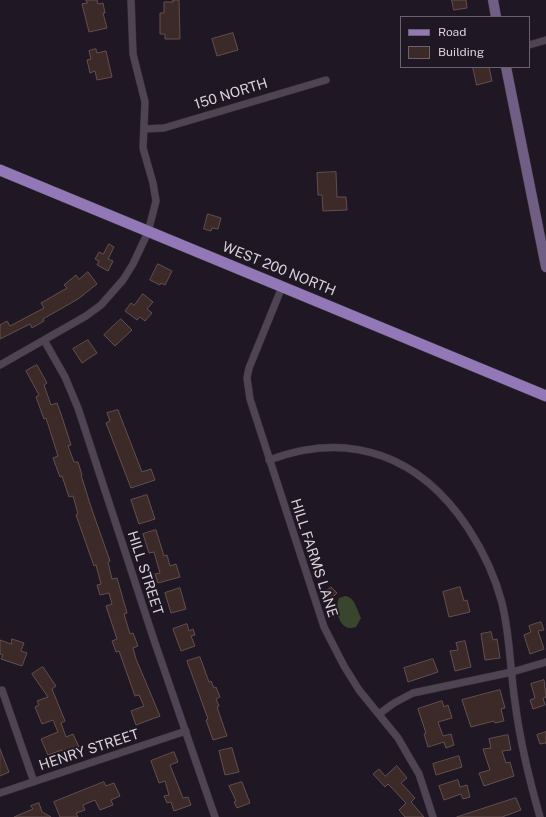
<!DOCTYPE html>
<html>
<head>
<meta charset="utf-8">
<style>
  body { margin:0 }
  #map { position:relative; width:546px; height:817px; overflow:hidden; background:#201724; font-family:"Public Sans",sans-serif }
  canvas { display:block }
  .legend { position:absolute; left:400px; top:16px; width:130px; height:52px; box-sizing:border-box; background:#201724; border:1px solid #6a626d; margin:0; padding:5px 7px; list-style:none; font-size:12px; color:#d9d3db }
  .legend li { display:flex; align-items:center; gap:8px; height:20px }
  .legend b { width:20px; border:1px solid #6a626d }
</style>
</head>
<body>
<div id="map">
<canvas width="546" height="817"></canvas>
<ul class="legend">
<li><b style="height:5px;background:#9278b6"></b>Road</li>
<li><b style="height:11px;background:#3c2a28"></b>Building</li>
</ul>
</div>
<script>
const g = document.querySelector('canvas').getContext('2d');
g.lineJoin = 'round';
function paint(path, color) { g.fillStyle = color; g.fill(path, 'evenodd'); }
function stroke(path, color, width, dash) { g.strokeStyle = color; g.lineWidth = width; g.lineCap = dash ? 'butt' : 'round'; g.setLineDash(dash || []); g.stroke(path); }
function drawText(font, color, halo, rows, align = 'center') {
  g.font = font + ' "Public Sans",sans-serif'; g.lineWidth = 3.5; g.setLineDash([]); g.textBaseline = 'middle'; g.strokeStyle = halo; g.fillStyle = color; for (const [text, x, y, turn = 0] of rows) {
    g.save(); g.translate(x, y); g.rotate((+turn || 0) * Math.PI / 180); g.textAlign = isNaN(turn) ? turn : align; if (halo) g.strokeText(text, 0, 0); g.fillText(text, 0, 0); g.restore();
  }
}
paint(new Path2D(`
  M345 596C355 597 357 610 361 618L356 627C340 633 334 611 339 598Z`), '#3a452e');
const building = new Path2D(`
  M86 0H97L98 4 103 3 105 13H103L107 28 89 32 82 4 87 3Z
  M173 0H179L180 39H165V34H160V13H164V2H173Z
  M452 0H466L467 8 454 10Z
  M233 33 238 50 217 56 212 39Z
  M96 49 97 53 106 51 112 77 97 80 95 71 90 73 87 60 91 59 89 51Z
  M473 67H489L492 81 477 85Z
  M336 172 337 197H346L347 210 323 211 322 195H318L317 173Z
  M208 214 221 218 218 229 212 228 211 231 204 229Z
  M109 244 114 247 108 259 113 261 108 271 97 265 99 261 95 259 99 252 103 254Z
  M158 264 172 271 165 285 161 283 160 285 150 280Z
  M88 272 97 284 78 299 43 319 44 321 32 328 30 324 0 339V325L7 321 10 326 44 308 41 303 67 288 64 285 76 275 79 279Z
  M143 294 153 302 147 309 152 313 145 321 140 317 137 320 125 311 131 303 134 305Z
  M121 319 132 330 115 346 104 335Z
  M88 340 97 353 82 363 73 349Z
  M37 365 47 383 44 385 51 405 57 403 61 414 71 445 68 446 74 462H78L82 475H81L91 507 110 561 108 562 112 579 117 578 127 613 124 614 130 634 133 633 138 646 133 648 136 659 160 716 136 725 131 711 144 706 139 695 135 696 119 651 116 652 112 641 117 639 106 606 112 604 109 593 100 595 97 585 101 584 96 565 94 566 76 515 78 514 73 496 69 497 62 476 60 477 53 458 58 456 46 418 44 419 36 397 39 395 26 371Z
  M118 410 142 472 151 469 155 480 131 488 106 423 110 421 107 413Z
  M147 495 155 519 139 524 131 500Z
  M156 530 164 556 167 555 170 566 176 564 180 577 158 583 155 574 160 573 154 552 149 553 143 534Z
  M331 587 337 593 330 600 324 594Z
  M460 587 464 601 467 600 470 612 449 617 443 592Z
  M180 588 186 609 171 613 165 593Z
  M541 622 544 630 538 631 544 649 530 654 524 635 531 632 529 626Z
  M187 624 189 631 193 629 195 635 191 636 195 646 181 651 173 629Z
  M491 632 493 640 497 639 500 658 485 660 481 634Z
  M12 639 24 643 21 651 27 653 22 666 1 659 3 655 0 654V640L11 644Z
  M465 641 471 667 455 671 450 651 458 650 456 643Z
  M200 657 209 682 211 681 214 688 216 687 220 697 216 699 219 706 217 707 227 736 213 740 206 720 208 719 187 661Z
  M433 659 438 672 408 682 404 668Z
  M43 667 56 686 52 689 65 721 61 723 66 737 73 734 79 747 63 754 62 750 48 755 41 739 58 732 53 720 42 724 35 707 39 705 37 701 48 697 32 674Z
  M544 680 546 697 543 698 545 705 533 709 530 700 535 698 531 684Z
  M500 690 505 708 501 709 504 721 495 723 494 721 471 727 462 700Z
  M442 701 444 707 448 705 452 718 438 722 443 736 451 734 454 745 446 748 444 742 428 747 424 734 426 733 418 709Z
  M546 732V743L540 744 537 735Z
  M508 735 511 750 502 751 506 763 510 762 514 776 484 786 479 773 490 770 483 749 491 748 489 739Z
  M232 748 239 772 225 775 219 751Z
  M0 749 9 772 0 776Z
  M174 752 178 762 170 765 183 798 188 797 191 805 174 811 171 802 167 803 164 796 169 795 165 781 159 783 151 761Z
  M459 756 462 767 436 775 433 764Z
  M397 766 407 778 401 783 415 798 411 802 424 817H405L399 810 406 803 388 784 385 787 373 774 379 769 385 776Z
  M458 780 460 787 467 785 470 797 463 799 461 794 444 800 439 786Z
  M104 782 106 786 114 783 120 796 111 800 113 805 100 810 95 800 83 805 85 810 76 813 78 817H60L54 802Z
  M242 782 250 803 237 808 234 802 236 801 229 786Z
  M516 798 521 810 502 817H457Z
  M39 803 42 812 51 817H14L33 809 31 806Z`);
paint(building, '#3c2a28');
stroke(building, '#644f4e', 1);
const street = new Path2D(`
  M529 45 546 40
  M144 129 164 128 326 80
  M282 287 249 368 247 378 250 399 324 627 344 666 359 690 398 738 409 757 419 774 433 817
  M44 340 65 377 78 408 154 640 215 817
  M0 365 86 316 101 305 123 280 133 264 148 232 156 201 153 183 143 148 145 102 133 54 131 0
  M269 460C351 429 421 457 468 528 483 551 495 576 502 603 510 635 510 669 515 702 520 741 529 779 540 817
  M2 690 34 782
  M379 714 394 703 413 693 512 672 546 662
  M0 793 186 731`);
const secondary = new Path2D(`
  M493 0 496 17
  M506 67 546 267`);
const primary = new Path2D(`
  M0 170 546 396`);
stroke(street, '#38323a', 8);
stroke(secondary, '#38323a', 11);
stroke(primary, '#38323a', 12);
stroke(street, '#4f4453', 7);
stroke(secondary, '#715e84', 10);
stroke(primary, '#9278b6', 11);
drawText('14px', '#d9d3db', '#201724', [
  ["150 NORTH",231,94,-17],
  ["WEST 200 NORTH",279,269,22],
  ["HILL FARMS LANE",314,558,72],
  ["HILL STREET",145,573,72],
  ["HENRY STREET",89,750,-18]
]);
</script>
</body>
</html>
